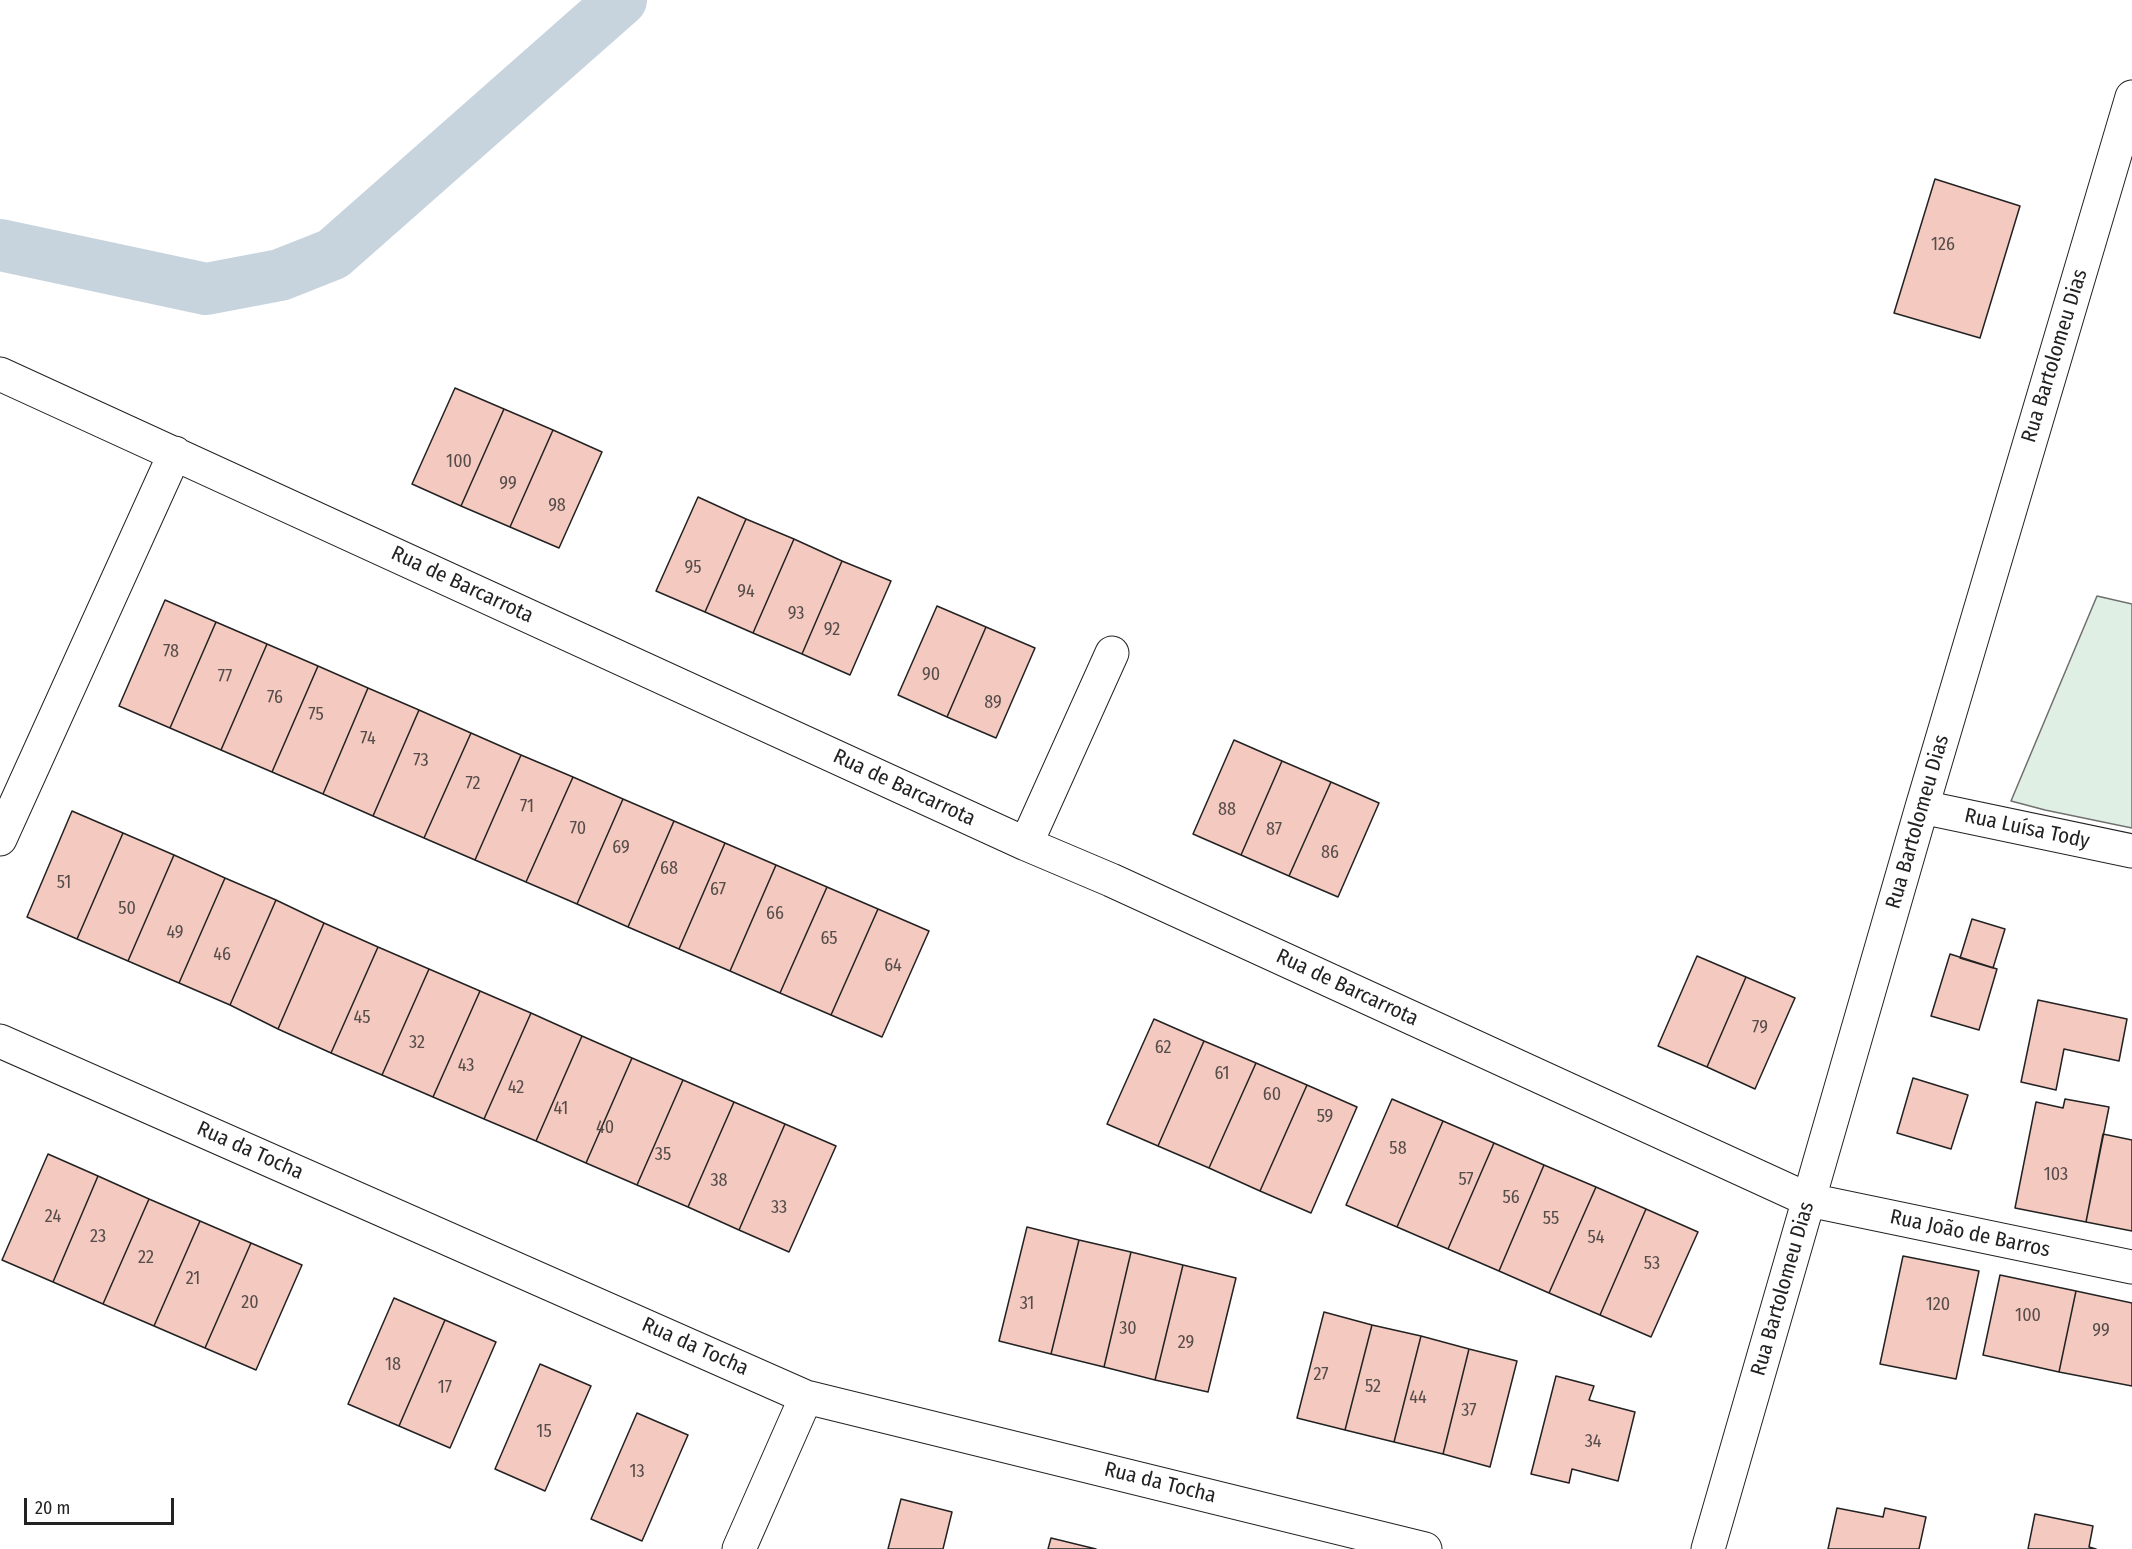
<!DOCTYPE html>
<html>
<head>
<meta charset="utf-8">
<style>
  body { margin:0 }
  #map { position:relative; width:2132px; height:1549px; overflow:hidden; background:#fff; font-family:"Fira Sans Condensed",sans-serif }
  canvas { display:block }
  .scale { position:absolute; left:24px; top:1498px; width:150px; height:27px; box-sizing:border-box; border:3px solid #222; border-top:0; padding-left:8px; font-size:18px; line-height:21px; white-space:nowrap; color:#222; -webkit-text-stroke:4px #fff; paint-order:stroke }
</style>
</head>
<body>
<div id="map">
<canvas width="2132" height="1549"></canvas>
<div class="scale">20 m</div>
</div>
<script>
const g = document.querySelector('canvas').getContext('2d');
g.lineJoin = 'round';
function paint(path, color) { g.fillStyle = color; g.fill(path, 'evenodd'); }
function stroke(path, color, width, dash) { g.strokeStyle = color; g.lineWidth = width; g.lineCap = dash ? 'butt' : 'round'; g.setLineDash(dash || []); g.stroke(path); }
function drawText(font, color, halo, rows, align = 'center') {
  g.font = font + ' "Fira Sans Condensed",sans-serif'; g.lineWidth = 4.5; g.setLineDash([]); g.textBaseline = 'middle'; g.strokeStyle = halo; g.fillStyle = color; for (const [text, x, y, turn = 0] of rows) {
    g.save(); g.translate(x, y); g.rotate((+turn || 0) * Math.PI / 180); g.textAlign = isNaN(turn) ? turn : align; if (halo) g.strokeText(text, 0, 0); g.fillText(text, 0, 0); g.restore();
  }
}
const green = new Path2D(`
  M2097 596 2132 604V828L2045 810 2011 801Z`);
paint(green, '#e0efe3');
stroke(green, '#6f6f6f', 1.5);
stroke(new Path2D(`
  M0 245 206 289 280 275 333 254 621 0`), '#c7d3dd', 52);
const building = new Path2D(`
  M1935 179 2020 206 1980 338 1894 313Z
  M455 388 504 409 461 506 412 484Z
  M504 409 553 430 510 527 461 506Z
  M553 430 602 452 559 548 510 527Z
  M698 497 746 519 705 612 656 591Z
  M746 519 794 539 753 633 705 612Z
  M794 539 842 561 802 654 753 633Z
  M842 561 891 581 850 675 802 654Z
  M165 600 216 622 170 728 119 706Z
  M937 606 986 627 947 717 898 695Z
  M216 622 267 644 221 750 170 728Z
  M986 627 1035 648 996 738 947 717Z
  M267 644 318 666 272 772 221 750Z
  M318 666 368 688 323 794 272 772Z
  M368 688 419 710 373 816 323 794Z
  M419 710 471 733 424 838 373 816Z
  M471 733 521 755 475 860 424 838Z
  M1234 740 1282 761 1241 855 1193 834Z
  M521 755 573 777 526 882 475 860Z
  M1282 761 1331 782 1289 876 1241 855Z
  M573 777 623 799 577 904 526 882Z
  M1331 782 1379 803 1338 897 1289 876Z
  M623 799 674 821 628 927 577 904Z
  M72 811 123 833 77 939 27 917Z
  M674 821 725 843 679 949 628 927Z
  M123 833 174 855 128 961 77 939Z
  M725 843 776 865 730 971 679 949Z
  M174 855 225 878 179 983 128 961Z
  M776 865 827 887 780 993 730 971Z
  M225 878 276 900 230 1005 179 983Z
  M827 887 878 909 831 1015 780 993Z
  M276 900 324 923 278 1029 230 1005Z
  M878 909 929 931 882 1037 831 1015Z
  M1972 919 2005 929 1993 968 1960 958Z
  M324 923 378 947 331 1053 278 1029Z
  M378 947 429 969 382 1075 331 1053Z
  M1950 954 1997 969 1979 1030 1931 1016Z
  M1697 956 1746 977 1707 1067 1658 1046Z
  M429 969 480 991 433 1097 382 1075Z
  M1746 977 1795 998 1755 1089 1707 1067Z
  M480 991 531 1013 484 1119 433 1097Z
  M2038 1000 2127 1019 2119 1061 2064 1049 2056 1090 2021 1082Z
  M531 1013 582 1036 536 1141 484 1119Z
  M1154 1019 1204 1041 1158 1146 1107 1124Z
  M582 1036 632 1058 586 1163 536 1141Z
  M1204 1041 1256 1063 1209 1168 1158 1146Z
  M632 1058 683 1080 637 1185 586 1163Z
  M1256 1063 1307 1085 1260 1191 1209 1168Z
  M1913 1078 1968 1095 1951 1149 1897 1133Z
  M683 1080 734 1102 688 1207 637 1185Z
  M1307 1085 1357 1107 1311 1213 1260 1191Z
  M1392 1099 1443 1121 1397 1227 1346 1205Z
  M2065 1099 2109 1107 2086 1222 2015 1208 2036 1102 2063 1108Z
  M734 1102 785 1124 739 1230 688 1207Z
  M1443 1121 1494 1143 1448 1249 1397 1227Z
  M785 1124 836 1146 789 1252 739 1230Z
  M2103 1134 2132 1140V1231L2086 1222Z
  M1494 1143 1544 1165 1499 1271 1448 1249Z
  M48 1154 98 1176 53 1282 2 1260Z
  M1544 1165 1596 1187 1549 1293 1499 1271Z
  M98 1176 149 1199 103 1304 53 1282Z
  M1596 1187 1646 1209 1600 1315 1549 1293Z
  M149 1199 200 1221 154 1326 103 1304Z
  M1646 1209 1698 1232 1651 1337 1600 1315Z
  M200 1221 251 1243 205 1348 154 1326Z
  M1027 1227 1079 1240 1051 1354 999 1341Z
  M1079 1240 1131 1252 1104 1367 1051 1354Z
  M251 1243 302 1265 256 1370 205 1348Z
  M1131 1252 1183 1265 1155 1380 1104 1367Z
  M1903 1256 1979 1271 1956 1379 1880 1364Z
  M1183 1265 1236 1278 1208 1392 1155 1380Z
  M2000 1275 2076 1291 2059 1372 1983 1355Z
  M2076 1291 2132 1303V1386L2059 1372Z
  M394 1298 445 1320 399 1426 348 1404Z
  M1324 1312 1372 1325 1345 1430 1297 1418Z
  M445 1320 496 1342 450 1448 399 1426Z
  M1372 1325 1421 1336 1394 1442 1345 1430Z
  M1421 1336 1469 1349 1443 1454 1394 1442Z
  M1469 1349 1517 1361 1490 1467 1443 1454Z
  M540 1364 591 1386 545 1491 495 1469Z
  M1556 1376 1594 1386 1589 1400 1635 1412 1618 1481 1572 1469 1569 1483 1531 1474Z
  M637 1413 688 1435 642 1541 591 1519Z
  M901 1499 952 1512 943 1549H888Z
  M1837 1508 1883 1517 1885 1508 1926 1517 1919 1549H1828Z
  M2035 1514 2093 1526 2089 1547 2096 1549H2028Z
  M1051 1538 1096 1549H1048Z`);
paint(building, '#f3c9c0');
stroke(building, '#222', 1.5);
const minor = new Path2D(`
  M0 374 1026 844 1111 880 1809 1200 2132 1267
  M1922 807 2132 851
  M0 839 175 453
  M1026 844 1112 653
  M0 1041 806 1397 1425 1549
  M739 1549 806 1397
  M1708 1549 1922 807 2132 97`);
stroke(minor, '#222', 35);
stroke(minor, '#fff', 33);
drawText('18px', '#564c4a', null, [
  ["126",1943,245],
  ["100",459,462],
  ["99",508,484],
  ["98",557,506],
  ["95",693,568],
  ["94",746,592],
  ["93",796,614],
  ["92",832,630],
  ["78",171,652],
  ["90",931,675],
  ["77",225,677],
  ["76",275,698],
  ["89",993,703],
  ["75",316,715],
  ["74",368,739],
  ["73",421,761],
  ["72",473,784],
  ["71",527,807],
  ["88",1227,810],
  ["70",578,829],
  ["87",1274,830],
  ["69",621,848],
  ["86",1330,853],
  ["68",669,869],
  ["51",64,883],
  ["67",718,890],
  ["50",127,909],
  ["66",775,914],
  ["49",175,933],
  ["65",829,939],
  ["46",222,955],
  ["64",893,966],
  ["45",362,1018],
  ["79",1760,1028],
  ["32",417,1043],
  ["62",1163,1048],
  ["43",466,1066],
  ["61",1222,1074],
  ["42",516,1088],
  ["60",1272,1095],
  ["41",561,1109],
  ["59",1325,1117],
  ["40",605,1128],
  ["58",1398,1149],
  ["35",663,1155],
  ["103",2056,1175],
  ["57",1466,1180],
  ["38",719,1181],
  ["56",1511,1198],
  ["33",779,1208],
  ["24",53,1217],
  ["55",1551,1219],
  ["23",98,1237],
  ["54",1596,1238],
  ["22",146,1258],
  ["53",1652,1264],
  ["21",193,1279],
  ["20",250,1303],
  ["31",1027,1304],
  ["120",1938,1305],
  ["100",2028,1316],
  ["30",1128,1329],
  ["99",2101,1331],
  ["29",1186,1343],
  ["18",393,1365],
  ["27",1321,1375],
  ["52",1373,1387],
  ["17",445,1388],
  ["44",1418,1398],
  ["37",1469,1411],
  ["15",544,1432],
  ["34",1593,1442],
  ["13",637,1472]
]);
drawText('21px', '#222', '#fff', [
  ["Rua Bartolomeu Dias",2055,356,-73],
  ["Rua de Barcarrota",462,585,25],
  ["Rua de Barcarrota",904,788,25],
  ["Rua Bartolomeu Dias",1918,822,-74],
  ["Rua Luísa Tody",2027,829,12],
  ["Rua de Barcarrota",1347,988,25],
  ["Rua da Tocha",250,1151,24],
  ["Rua João de Barros",1970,1234,12],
  ["Rua Bartolomeu Dias",1783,1289,-74],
  ["Rua da Tocha",695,1347,24],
  ["Rua da Tocha",1160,1483,14]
]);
</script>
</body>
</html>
